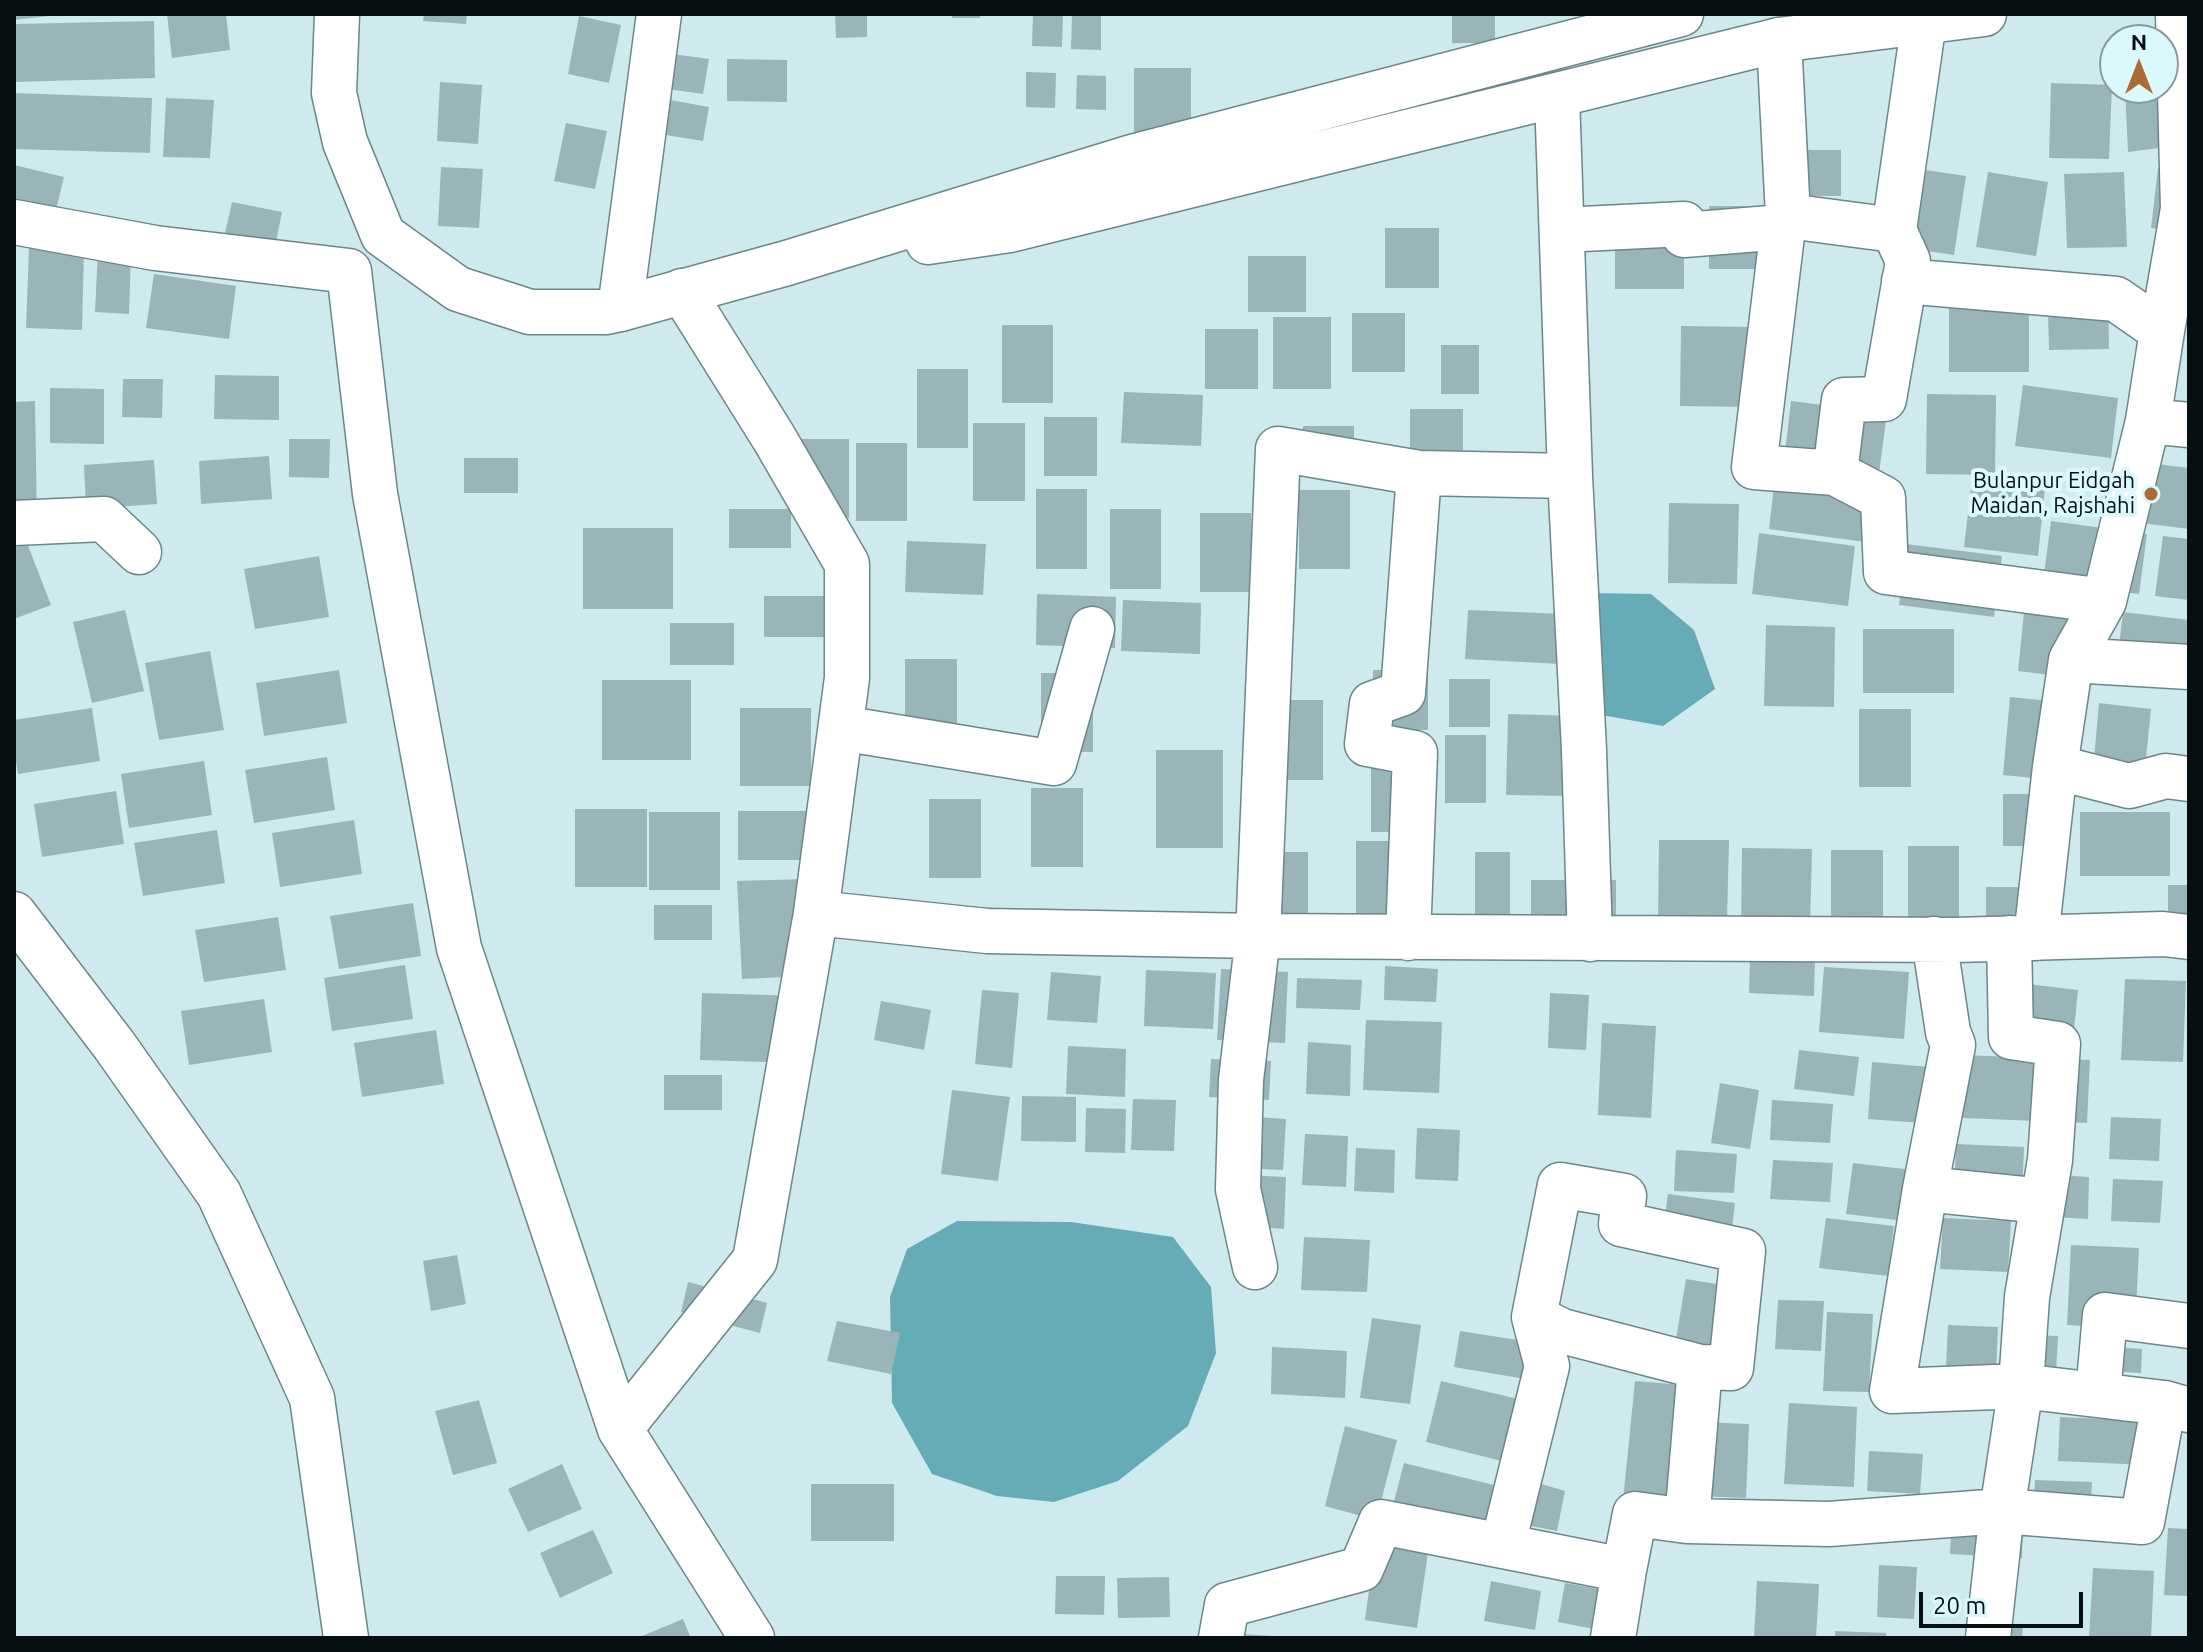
<!DOCTYPE html>
<html>
<head>
<meta charset="utf-8">
<style>
  body { margin:0 }
  #map { position:relative; width:2203px; height:1652px; overflow:hidden; background:#ceeaef; font-family:Ubuntu,sans-serif }
  canvas { display:block }
  .frame { position:absolute; inset:0; border:16px solid #060f11; pointer-events:none }
  .north { position:absolute; left:2099px; top:24px; width:80px; height:80px; box-sizing:border-box; background:#dbf8fc; border:2px solid #869b9e; border-radius:50%; rotate:0deg; font-size:22px; font-weight:700; line-height:32px; text-align:center; color:#060f11 }
  .north::after { content:''; display:block; margin:auto; width:28px; height:36px; background:#ac6b35; clip-path:polygon(50% 0,100% 100%,50% 72%,0 100%) }
  .scale { position:absolute; left:1919px; top:1592px; width:164px; height:36px; box-sizing:border-box; border:4px solid #060f11; border-top:0; padding-left:10px; font-size:24px; line-height:28px; white-space:nowrap; color:#060f11; -webkit-text-stroke:6px #dbf8fc; paint-order:stroke }
</style>
</head>
<body>
<div id="map">
<canvas width="2203" height="1652"></canvas>
<div class="frame"></div>
<div class="north">N</div>
<div class="scale">20 m</div>
</div>
<script>
const g = document.querySelector('canvas').getContext('2d');
g.lineJoin = 'round';
function paint(path, color) { g.fillStyle = color; g.fill(path, 'evenodd'); }
function stroke(path, color, width, dash) { g.strokeStyle = color; g.lineWidth = width; g.lineCap = dash ? 'butt' : 'round'; g.setLineDash(dash || []); g.stroke(path); }
function drawText(font, color, halo, rows, align = 'center') {
  g.font = font + ' Ubuntu,sans-serif'; g.lineWidth = 8; g.setLineDash([]); g.textBaseline = 'middle'; g.strokeStyle = halo; g.fillStyle = color; for (const [text, x, y, turn = 0] of rows) {
    g.save(); g.translate(x, y); g.rotate((+turn || 0) * Math.PI / 180); g.textAlign = isNaN(turn) ? turn : align; if (halo) g.strokeText(text, 0, 0); g.fillText(text, 0, 0); g.restore();
  }
}
paint(new Path2D(`
  M1590 593 1651 594 1694 630 1715 689 1663 726 1596 714Z
  M957 1221 1071 1222 1173 1237 1211 1287 1216 1353 1188 1426 1118 1481 1054 1502 997 1496 932 1474 892 1403 890 1297 907 1249Z`), '#66acb6');
paint(new Path2D(`
  M14 14H49V16L14 20Z
  M167 14H226L230 50 172 58Z
  M424 14H467L466 24 423 21Z
  M835 14H867V37L836 38Z
  M952 14H980V18H952Z
  M1033 14H1063L1062 47 1032 46Z
  M1072 14 1101 15V50L1071 49Z
  M1452 14H1495V43H1452Z
  M579 16 621 25 609 83 568 74Z
  M154 21 155 78 14 82V24Z
  M665 53 709 59 703 94 660 88Z
  M727 59 787 60V102L727 101Z
  M1134 68H1191V139H1134Z
  M1026 72 1056 73 1055 108 1026 107Z
  M1077 75 1106 76V110L1076 109Z
  M440 82 482 85 478 144 437 141Z
  M2051 83 2112 85 2109 159 2049 158Z
  M2125 88H2163L2182 145 2128 152Z
  M14 93 152 98 150 153 14 149Z
  M166 98 214 100 210 158 163 157Z
  M665 99 709 107 703 141 660 134Z
  M566 123 607 131 595 189 554 181Z
  M1792 150H1841V196H1792Z
  M14 165 64 177 54 218 14 210Z
  M1898 166 1966 176 1954 255 1886 245Z
  M441 167 483 169 479 228 438 226Z
  M2158 168 2189 171V233L2151 228Z
  M1988 172 2048 182 2036 256 1976 247Z
  M2124 172 2127 247 2067 248 2064 174Z
  M232 202 282 212 273 257 222 247Z
  M1709 206H1757V269H1709Z
  M1615 208 1684 209V289H1615Z
  M1385 228H1439V288H1385Z
  M29 248 84 249 82 330 26 328Z
  M98 250 131 252 129 314 95 312Z
  M1248 256H1306V312H1248Z
  M1949 273H2029V372H1949Z
  M154 274 236 286 229 339 146 328Z
  M2108 274 2109 349 2049 350 2047 276Z
  M1352 313H1405V372H1352Z
  M1273 317H1331V389H1273Z
  M1002 325H1053V403H1002Z
  M1681 326 1751 327 1749 407 1680 406Z
  M1205 329H1258V389H1205Z
  M1441 345H1479V394H1441Z
  M917 369H968V448H917Z
  M215 375 279 376V420L214 419Z
  M123 379H163L162 418 122 417Z
  M2023 385 2118 398 2111 458 2015 446Z
  M50 388 104 389V444L50 443Z
  M1124 392 1203 395 1201 446 1121 443Z
  M1927 394 1996 395 1995 475 1926 474Z
  M35 401 37 523 14 524V402Z
  M1791 401 1887 413 1879 473 1784 461Z
  M1410 409H1463V469H1410Z
  M1044 417H1097V476H1044Z
  M973 423H1025V501H973Z
  M1303 426H1354V459H1303Z
  M289 439H330L329 478 289 477Z
  M798 439H849V518H798Z
  M856 443H907V521H856Z
  M269 456 272 499 201 504 199 461Z
  M464 458H518V493H464Z
  M2117 459 2189 468V529L2109 519Z
  M154 460 157 504 86 509 84 465Z
  M1776 469 1873 481 1865 542 1769 529Z
  M1972 479 2045 488 2038 556 1964 547Z
  M1036 489H1087V569H1036Z
  M1299 490H1350V569H1299Z
  M1669 503 1739 504 1737 584 1668 583Z
  M729 509H791V548H729Z
  M1110 509H1161V589H1110Z
  M1200 513H1251V592H1200Z
  M2051 521 2147 534 2139 594 2043 582Z
  M583 528H673V609H583Z
  M1759 533 1855 546 1848 606 1752 594Z
  M2163 536 2189 539V600L2155 596Z
  M907 541 986 544 983 595 905 592Z
  M27 543 51 605 14 619V548Z
  M1906 544 2002 556 1994 617 1899 605Z
  M319 556 329 617 255 629 244 569Z
  M2026 593 2078 599 2069 677 2018 671Z
  M1037 594 1116 597 1115 648 1036 645Z
  M764 596H828V637H764Z
  M1123 600 1201 603 1200 654 1121 651Z
  M125 610 144 691 92 703 73 622Z
  M1468 610 1563 614 1560 664 1465 659Z
  M2123 612 2189 620V681L2116 672Z
  M670 623H734V665H670Z
  M1766 625 1835 627 1834 707 1764 706Z
  M1863 629H1954V693H1863Z
  M210 651 224 730 159 740 145 663Z
  M905 659H957V738H905Z
  M339 670 347 723 264 736 256 683Z
  M1373 670H1428V730H1373Z
  M1041 673H1093V752H1041Z
  M1449 679H1490V727H1449Z
  M602 680H691V760H602Z
  M2010 697 2061 702 2053 780 2003 775Z
  M1271 700H1323V780H1271Z
  M2099 703 2151 709 2143 787 2092 781Z
  M92 708 100 761 18 774 14 749V720Z
  M740 708H811V786H740Z
  M1859 709H1911V787H1859Z
  M1508 714 1577 716 1576 796 1506 795Z
  M1445 735H1486V803H1445Z
  M1156 750H1223V848H1156Z
  M1371 754H1423V832H1371Z
  M327 757 335 810 254 823 245 770Z
  M204 761 212 815 129 828 121 774Z
  M1031 788H1083V867H1031Z
  M116 791 124 844 42 857 34 804Z
  M2003 794H2067V846H2003Z
  M929 799H981V878H929Z
  M575 809H647V887H575Z
  M738 811H806V860H738Z
  M649 812H720V890H649Z
  M2080 812H2170V876H2080Z
  M354 820 362 874 280 887 272 833Z
  M217 830 225 883 143 896 134 843Z
  M1659 840H1729L1727 921 1658 920Z
  M1356 841H1430V930H1356Z
  M1908 846H1959V924H1908Z
  M1742 848 1812 849 1810 929 1741 928Z
  M1831 850H1883V929H1831Z
  M1257 852H1308V930H1257Z
  M1475 852H1510V950H1475Z
  M805 879 808 976 742 979 737 881Z
  M1531 880H1616V947H1531Z
  M2168 885H2189V952H2168Z
  M1986 887H2058L1986 942Z
  M413 903 421 956 339 969 330 916Z
  M654 905H712V940H654Z
  M278 917 286 970 204 982 195 930Z
  M1750 958 1815 960 1814 996 1749 993Z
  M405 965 413 1019 332 1031 324 978Z
  M1385 966 1438 969 1436 1002 1384 1000Z
  M1824 967 1909 972 1904 1039 1819 1032Z
  M1221 969 1288 972 1285 1043 1217 1040Z
  M1146 970 1216 973 1213 1029 1144 1026Z
  M1051 972 1101 976 1097 1023 1047 1020Z
  M1297 978 1362 980 1360 1010 1296 1008Z
  M2125 979 2186 981 2183 1062 2121 1060Z
  M2019 983 2078 990 2074 1030 2014 1022Z
  M982 990 1019 993 1012 1068 975 1064Z
  M702 993 800 996 798 1063 700 1060Z
  M1550 993 1589 995 1586 1050 1548 1048Z
  M264 999 272 1052 189 1065 181 1011Z
  M881 1001 931 1010 924 1050 874 1040Z
  M1366 1020 1442 1022 1439 1093 1363 1090Z
  M1602 1023 1656 1026 1651 1118 1598 1115Z
  M436 1030 444 1084 362 1097 354 1043Z
  M1308 1042 1351 1045 1350 1096 1306 1094Z
  M1068 1046 1126 1049 1125 1097 1066 1094Z
  M1799 1050 1859 1057 1854 1096 1794 1089Z
  M1964 1055 2090 1060 2087 1123 1962 1118Z
  M1211 1059 1271 1061 1269 1100 1209 1097Z
  M1872 1062 1941 1068 1936 1124 1868 1119Z
  M664 1075H722V1110H664Z
  M1720 1083 1759 1090 1750 1149 1711 1143Z
  M952 1090 1010 1097 998 1181 941 1174Z
  M1022 1096 1076 1097V1142L1021 1141Z
  M1133 1099 1176 1100 1174 1151 1131 1150Z
  M1772 1100 1833 1104 1830 1143 1770 1140Z
  M1086 1108 1126 1109 1125 1153 1085 1152Z
  M1242 1116 1286 1119 1283 1170 1240 1168Z
  M2111 1117 2161 1119 2159 1161 2109 1159Z
  M1417 1128 1460 1130 1458 1181 1415 1179Z
  M1305 1134 1348 1136 1346 1187 1302 1185Z
  M1956 1144 2024 1147 2022 1198 1954 1195Z
  M1356 1148 1395 1150 1394 1193 1354 1191Z
  M1676 1150 1737 1154 1734 1193 1674 1191Z
  M1773 1160 1833 1163 1830 1202 1770 1199Z
  M1853 1163 1921 1171 1914 1222 1846 1214Z
  M2040 1174 2089 1177 2088 1219 2038 1216Z
  M1243 1175 1286 1177 1284 1229 1241 1226Z
  M2113 1179 2163 1181 2160 1223 2111 1221Z
  M1668 1194 1735 1203 1729 1253 1661 1245Z
  M1826 1218 1894 1226 1888 1276 1819 1268Z
  M1943 1218 2011 1221 2008 1272 1940 1269Z
  M1304 1237 1370 1240 1367 1292 1301 1290Z
  M2071 1245 2139 1248 2135 1329 2067 1325Z
  M457 1255 466 1304 431 1311 423 1261Z
  M1686 1279 1734 1287 1722 1359 1674 1351Z
  M688 1282 767 1303 760 1333 681 1312Z
  M1778 1300 1824 1301 1821 1351 1775 1349Z
  M1827 1312 1873 1314 1869 1392 1823 1391Z
  M1372 1318 1421 1325 1410 1404 1360 1398Z
  M837 1321 900 1333 891 1374 827 1361Z
  M1948 1325 1998 1327 1996 1370 1946 1367Z
  M1460 1331 1543 1344 1537 1381 1454 1367Z
  M2003 1334 2058 1336 2056 1372 2001 1371Z
  M1272 1347 1347 1351 1345 1398 1271 1394Z
  M2108 1347 2142 1349 2141 1373 2107 1371Z
  M1441 1381 1540 1404 1525 1467 1426 1442Z
  M1635 1381 1695 1386 1683 1516 1622 1510Z
  M479 1400 497 1463 453 1475 435 1411Z
  M1789 1403 1857 1407 1854 1487 1784 1484Z
  M2060 1417 2151 1421 2148 1465 2058 1461Z
  M1701 1422 1749 1424 1746 1498 1698 1496Z
  M1345 1426 1397 1440 1376 1520 1325 1506Z
  M1869 1451 1923 1454 1920 1494 1867 1491Z
  M1404 1463 1502 1487 1486 1549 1388 1525Z
  M562 1464 582 1509 528 1532 508 1489Z
  M1521 1478 1565 1491 1557 1531 1506 1521Z
  M2035 1480 2092 1482 2090 1527 2033 1525Z
  M811 1484H894V1541H811Z
  M1952 1517 2023 1520 2022 1558 1950 1554Z
  M2168 1528 2189 1529V1596L2164 1595Z
  M593 1530 613 1573 560 1598 540 1553Z
  M1376 1538 1429 1546 1417 1628 1365 1620Z
  M1879 1565 1917 1567 1914 1619 1877 1617Z
  M2093 1568 2154 1571 2151 1638H2089Z
  M1056 1576H1105L1104 1615 1055 1614Z
  M1169 1577 1170 1617 1118 1618 1117 1578Z
  M1491 1581 1541 1591 1535 1630 1484 1621Z
  M1757 1581 1819 1584 1816 1638H1754Z
  M1565 1583 1616 1592 1609 1632 1558 1622Z
  M683 1619 691 1638H637Z
  M1987 1623 2023 1624 2022 1638H1986Z
  M1835 1631 1886 1633V1638H1835Z
  M1224 1633 1273 1636V1638H1224Z`), '#9ab5ba');
const minor = new Path2D(`
  M1557 96 1570 476 1584 750 1590 939
  M1788 216 1894 230
  M14 222 155 248 349 271 375 494 459 948 620 1429 752 1638
  M1783 227 1754 467 1835 473 1844 400 1884 399 1908 261 1894 230 1924 21
  M1562 230 1684 224V235L1783 227 1788 216 1779 40
  M1904 281 2116 299 2162 331 2183 209 2178 14
  M620 309 659 14
  M2148 421 2189 425
  M1419 473 1570 476
  M1835 473 1883 498 1886 572 2104 601 2148 421 2162 331
  M14 523 104 519 139 552
  M2104 601 2071 660 2189 667
  M841 728 1054 763 1092 629
  M2055 767 2071 660
  M816 913 987 931 1258 936 1955 940 2163 934 2189 937
  M14 914 114 1045 219 1194 312 1398 346 1638
  M2009 938 2011 1037 2058 1044 2050 1160 2027 1297 2021 1386 2164 1403 2189 1410
  M2036 938 2055 767 2129 786 2166 776 2189 779
  M1934 939 1948 1032 1953 1045 1925 1189 1892 1391 2021 1386 2002 1511 1988 1638
  M1925 1189 2043 1201
  M1255 1267 1238 1189 1241 1080 1258 936 1278 449 1419 473 1403 693 1372 704 1367 744 1415 753 1408 938
  M1534 1317 1562 1331 1700 1367
  M2098 1394 2105 1315 2189 1326
  M620 1429 755 1260 816 913 847 678V564L774 438 682 291
  M1503 1544 1547 1366 1534 1317 1560 1185 1624 1196 1621 1224 1743 1251 1731 1368 1700 1367 1687 1521
  M1221 1638 1227 1605 1361 1569 1381 1522 1624 1570 1635 1514 1687 1521 1829 1524 2002 1511 2142 1522 2164 1403
  M1613 1638 1624 1570`);
const tertiary = new Path2D(`
  M337 14 334 93 345 142 383 235 458 289 530 312H606L620 309 787 263 1132 157 1681 14
  M928 242 1010 230 1779 40 1984 14`);
stroke(minor, '#6c868a', 47);
stroke(tertiary, '#6c868a', 47);
stroke(minor, '#fff', 44);
stroke(tertiary, '#fff', 44);
for (const [x, y, r, color] of [
  [2151,494,8,"#ac6b35"]
]) { const dot = new Path2D(); dot.arc(x, y, r, 0, 2 * Math.PI); g.fillStyle = color; g.fill(dot); stroke(dot, '#dbf8fc', 3); }
drawText('22px', '#060f11', '#dbf8fc', [
  ["Bulanpur Eidgah",2135,481],
  ["Maidan, Rajshahi",2135,506]
], 'right');
</script>
</body>
</html>
